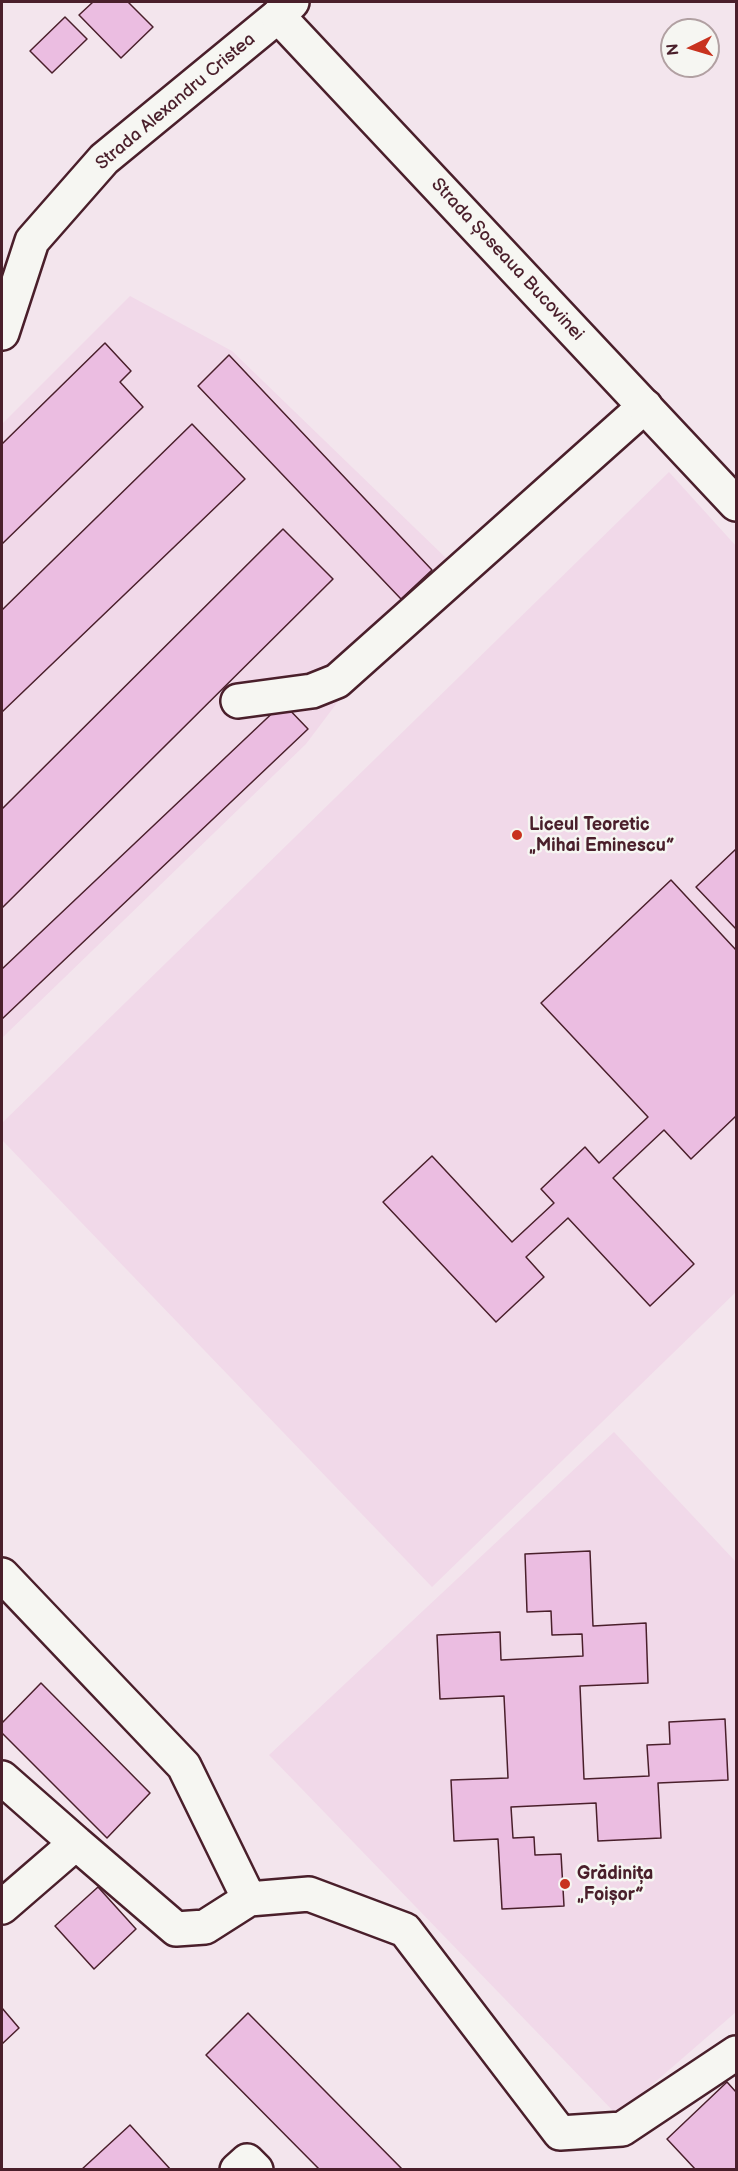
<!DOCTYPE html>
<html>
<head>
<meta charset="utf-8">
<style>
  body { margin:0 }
  #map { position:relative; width:738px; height:2171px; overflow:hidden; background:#f3e5ed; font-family:"Balsamiq Sans",sans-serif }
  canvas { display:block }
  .frame { position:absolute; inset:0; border:3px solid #4a1f2b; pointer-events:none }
  .north { position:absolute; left:660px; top:18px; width:60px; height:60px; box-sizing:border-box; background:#f6f6f2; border:2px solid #b1a0a2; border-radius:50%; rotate:265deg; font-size:16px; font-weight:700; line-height:24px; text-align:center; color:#4a1f2b }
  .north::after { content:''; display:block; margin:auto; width:21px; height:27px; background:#c8321e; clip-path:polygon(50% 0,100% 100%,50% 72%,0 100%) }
</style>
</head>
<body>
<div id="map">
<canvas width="738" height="2171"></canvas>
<div class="frame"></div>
<div class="north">N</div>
</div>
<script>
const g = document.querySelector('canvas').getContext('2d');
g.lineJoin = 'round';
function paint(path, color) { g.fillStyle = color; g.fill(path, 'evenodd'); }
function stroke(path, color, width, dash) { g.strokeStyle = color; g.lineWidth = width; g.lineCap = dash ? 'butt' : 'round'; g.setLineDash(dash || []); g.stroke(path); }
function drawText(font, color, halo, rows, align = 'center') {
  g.font = font + ' "Balsamiq Sans",sans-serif'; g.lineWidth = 5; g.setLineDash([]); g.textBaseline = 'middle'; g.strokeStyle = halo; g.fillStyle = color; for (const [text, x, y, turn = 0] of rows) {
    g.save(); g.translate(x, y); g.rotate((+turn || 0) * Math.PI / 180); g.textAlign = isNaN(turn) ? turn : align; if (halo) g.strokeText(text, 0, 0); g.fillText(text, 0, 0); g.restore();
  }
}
paint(new Path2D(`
  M130 296 232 351 446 558 306 744 2 1038V424Z
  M669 472 736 546V1292L432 1587 2 1140V1123Z
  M614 1432 736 1562V2012L617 2115 269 1755Z`), '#f1d9e9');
const building = new Path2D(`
  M93 2H128L153 27 121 58 79 15Z
  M65 17 87 39 52 73 30 51Z
  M105 343 131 371 120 382 143 407 2 544V444Z
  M229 355 432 570 401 599 198 386Z
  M192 424 245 479 2 712V610Z
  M283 529 333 579 2 908V809Z
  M283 703 308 729 2 1019V969Z
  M736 849V929L696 887Z
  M671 880 736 950V1116L691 1159 664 1130 613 1178 694 1264 650 1306 568 1218 526 1257 544 1277 496 1322 383 1202 432 1156 512 1242 554 1203 541 1189 585 1147 599 1163 648 1117 541 1003Z
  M590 1551 593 1626 646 1623 648 1683 580 1686 584 1779 649 1776 647 1745 670 1744 669 1722 725 1719 728 1780 658 1783 661 1838 598 1841 596 1803 511 1807 513 1838 534 1837 535 1855 561 1854 564 1906 502 1909 498 1839 454 1841 451 1780 508 1778 504 1696 440 1699 437 1635 500 1632 501 1660 583 1656 582 1634 552 1635 551 1611 527 1612 525 1554Z
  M41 1683 150 1793 107 1838 2 1733V1723Z
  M98 1887 136 1929 94 1969 55 1926Z
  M2 2008 19 2028 2 2044Z
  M248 2013 403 2170H320L206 2055Z
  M727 2082 736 2092V2170H696L667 2139Z
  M130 2125 171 2170H81Z`);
paint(building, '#ebbde1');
stroke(building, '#4a1f2b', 1.5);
const minor = new Path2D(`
  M2 333 32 241 104 159 278 16 292 2
  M238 701 312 691 337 681 645 406
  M2 1575 184 1766 249 1899
  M2 1778 76 1843 2 1907
  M76 1843 176 1929 205 1927 249 1899 309 1894 405 1930 560 2133 622 2129 736 2053
  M237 2170 247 2161 256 2170`);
const major = new Path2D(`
  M278 16 736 504`);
stroke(minor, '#4a1f2b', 38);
stroke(major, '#4a1f2b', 38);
stroke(minor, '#f6f6f2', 33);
stroke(major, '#f6f6f2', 33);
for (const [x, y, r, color] of [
  [517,835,6,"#c8321e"],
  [565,1884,6,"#c8321e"]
]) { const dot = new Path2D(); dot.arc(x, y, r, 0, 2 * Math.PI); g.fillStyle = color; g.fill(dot); stroke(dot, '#f6f6f2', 2); }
drawText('18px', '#4a1f2b', '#f6f6f2', [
  ["Strada Alexandru Cristea",176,102,-40],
  ["Strada Șoseaua Bucovinei",507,260,47]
]);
drawText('bold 18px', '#4a1f2b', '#f6f6f2', [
  ["Liceul Teoretic",529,825],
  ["„Mihai Eminescu”",529,846],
  ["Grădinița",577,1874],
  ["„Foișor”",577,1895]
], 'left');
</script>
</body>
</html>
